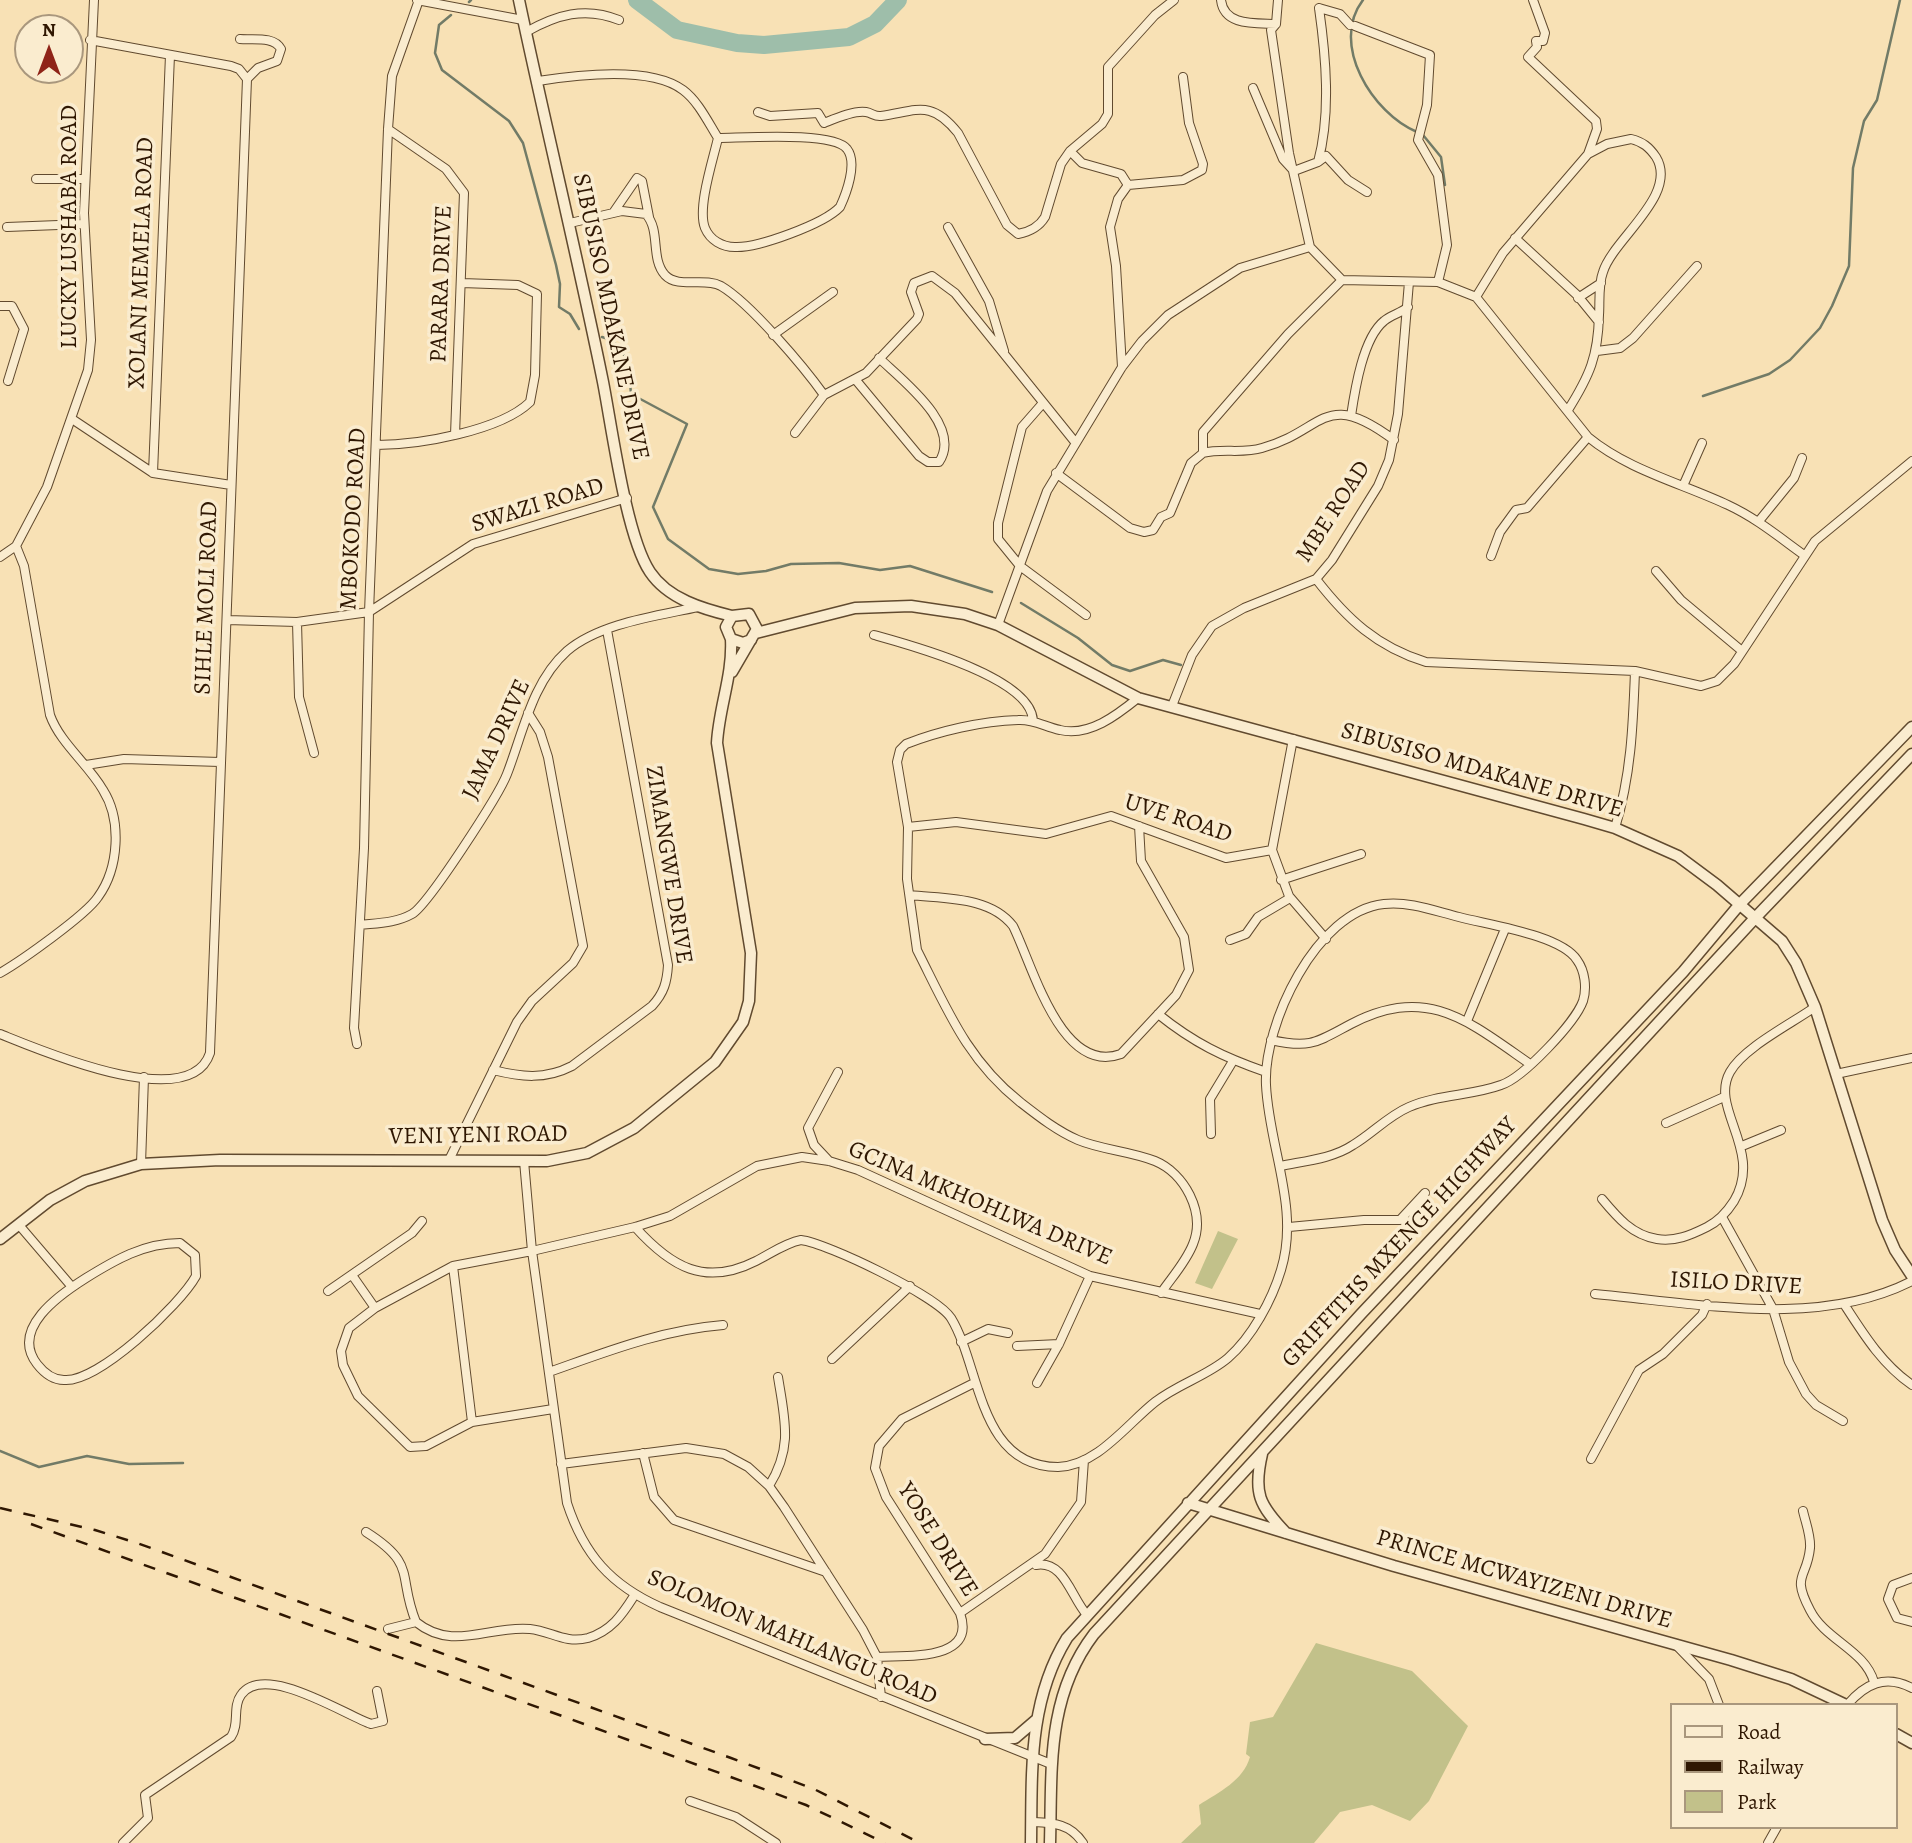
<!DOCTYPE html>
<html>
<head>
<meta charset="utf-8">
<style>
  body { margin:0 }
  #map { position:relative; width:1912px; height:1843px; overflow:hidden; background:#f8e1b5; font-family:Alegreya,serif }
  canvas { display:block }
  .legend { position:absolute; left:1670px; top:1703px; width:228px; height:126px; box-sizing:border-box; background:#faeccf; border:2px solid #a9977d; margin:0; padding:9px 12px; list-style:none; font-size:21px; color:#2f1702 }
  .legend li { display:flex; align-items:center; gap:14px; height:35px }
  .legend b { width:35px; border:2px solid #a9977d }
  .north { position:absolute; left:14px; top:14px; width:70px; height:70px; box-sizing:border-box; background:#faeccf; border:2px solid #a9977d; border-radius:50%; rotate:0deg; font-size:19px; font-weight:700; line-height:28px; text-align:center; color:#2f1702 }
  .north::after { content:''; display:block; margin:auto; width:24px; height:32px; background:#8f2418; clip-path:polygon(50% 0,100% 100%,50% 72%,0 100%) }
</style>
</head>
<body>
<div id="map">
<canvas width="1912" height="1843"></canvas>
<ul class="legend">
<li><b style="height:9px;background:#faeccf"></b>Road</li>
<li><b style="height:9px;background:#2f1702"></b>Railway</li>
<li><b style="height:19px;background:#c2c18a"></b>Park</li>
</ul>
<div class="north">N</div>
</div>
<script>
const g = document.querySelector('canvas').getContext('2d');
g.lineJoin = 'round';
function paint(path, color) { g.fillStyle = color; g.fill(path, 'evenodd'); }
function stroke(path, color, width, dash) { g.strokeStyle = color; g.lineWidth = width; g.lineCap = dash ? 'butt' : 'round'; g.setLineDash(dash || []); g.stroke(path); }
function drawText(font, color, halo, rows, align = 'center') {
  g.font = font + ' Alegreya,serif'; g.lineWidth = 7; g.setLineDash([]); g.textBaseline = 'middle'; g.strokeStyle = halo; g.fillStyle = color; for (const [text, x, y, turn = 0] of rows) {
    g.save(); g.translate(x, y); g.rotate((+turn || 0) * Math.PI / 180); g.textAlign = isNaN(turn) ? turn : align; if (halo) g.strokeText(text, 0, 0); g.fillText(text, 0, 0); g.restore();
  }
}
paint(new Path2D(`
  M1218 1231 1238 1239 1212 1289 1195 1283Z
  M1316 1643 1412 1671 1468 1726 1429 1801 1410 1821 1372 1805 1340 1812 1314 1843H1181L1201 1824 1199 1805C1219 1792 1243 1781 1250 1757L1246 1754 1250 1722 1273 1717Z`), '#c2c18a');
stroke(new Path2D(`
  M1363 0C1329 44 1373 114 1417 132
  M469 2 471 0
  M451 15 439 25 435 53 442 70 509 121 523 143 556 265 560 284 559 307 570 314 579 329
  M1423 135 1441 157 1445 185
  M602 337C629 344 629 371 631 394L687 424 653 507 668 539 709 569 738 574 766 571 791 564 839 563 880 570 910 566 992 592
  M1703 396 1769 374 1790 360 1820 328 1832 306 1849 266 1853 168 1864 121 1877 100 1900 0
  M1021 603 1078 638 1112 665 1130 671 1163 660 1181 665
  M0 1451 39 1467 87 1456 129 1464 183 1463`), '#727b67', 2.5);
stroke(new Path2D(`
  M637 0 677 30 737 43 764 45 849 37 875 24 898 0`), '#9ebeaa', 18);
const minor = new Path2D(`
  M417 0 523 20
  M1221 0C1224 26 1254 23 1276 24
  M1278 0 1276 24 1271 30 1289 153 1310 247
  M1533 0 1545 33 1543 41H1536L1537 47 1528 57 1596 121 1597 129 1588 154
  M1319 8 1340 14 1350 25
  M1355 26 1430 55 1427 105 1418 140 1438 175 1447 245 1438 282
  M526 32C556 15 585 6 619 20
  M240 39C254 40 274 36 281 49L277 61 258 68 247 79
  M538 81C576 75 651 66 683 90 698 101 708 122 718 138 713 160 697 208 705 228 710 240 722 247 735 247 758 248 824 224 840 207 846 194 858 163 847 149 834 131 742 138 718 138
  M1253 88 1283 159 1294 171 1318 162C1331 114 1326 57 1319 8
  M758 112 770 116 818 113 824 123C834 119 854 110 866 112 872 113 875 117 881 116 917 111 931 99 958 133L1007 225 1018 234C1029 232 1039 227 1045 217L1061 164 1070 151 1102 124 1108 114V67L1155 15 1174 0
  M388 129 446 169 464 193 455 435
  M1070 151 1082 163 1121 174 1128 185
  M1318 162 1326 156 1348 180 1367 192
  M36 179H85
  M613 213 637 178 642 181 649 217
  M570 223 622 211 646 214C661 231 650 258 665 275 678 289 704 277 721 286 750 303 804 367 824 395
  M7 227 84 224
  M948 227 989 301 1004 351
  M1515 238 1577 295 1599 322
  M1342 280 1438 282 1476 297 1588 437C1628 470 1681 483 1728 505 1756 518 1779 537 1804 555
  M1476 297 1503 253 1588 154 1607 144 1631 139C1643 142 1649 147 1656 157 1679 195 1613 239 1603 272 1598 285 1600 302 1599 315 1598 356 1590 375 1568 410
  M1578 298 1601 283
  M0 306H12L24 329 8 381
  M773 335 833 292
  M1597 351 1620 348 1633 338 1697 266
  M1122 367 1116 266 1110 227 1118 199 1128 185 1183 180 1202 170 1203 164 1189 123 1183 77
  M855 379 919 456 928 462H939C963 426 902 380 879 358
  M1043 403 1022 427 998 523V539L1020 566 1086 615
  M1351 416C1355 389 1363 338 1384 321 1391 315 1401 313 1408 307
  M72 419 153 473 231 485
  M795 433 824 395 866 373 917 319 919 314 911 292 914 283 932 276 955 293 1075 442
  M377 445C418 445 500 431 530 402L535 375 537 294 518 285 462 283
  M1203 453C1222 448 1243 454 1262 448 1325 431 1323 387 1394 440
  M153 473 170 55
  M1056 473 1130 528 1144 532 1153 530 1161 517 1170 513 1191 463 1203 453V432L1288 334 1342 280
  M1683 486 1702 443
  M1759 521 1794 478 1802 458
  M1491 556 1500 532 1516 510 1527 508 1588 437
  M0 557 16 546 47 487 88 370 91 340 84 213 94 0
  M1656 571 1681 600 1742 651
  M1316 579C1347 619 1377 647 1426 662L1635 671 1701 686 1717 681 1734 664 1815 541 1912 461
  M227 620 297 622 369 612 473 544 627 498
  M297 622 299 697 314 753
  M998 625 1047 491 1122 367 1142 341 1168 315 1240 268 1310 247 1342 280
  M874 635C910 645 1030 677 1033 720
  M1138 698C1117 715 1089 737 1060 730 1045 727 1034 719 1018 720 982 721 939 731 906 744L900 750 897 762 908 827 907 879 917 950C947 1009 967 1060 1020 1102 1038 1116 1057 1131 1078 1140 1102 1150 1130 1151 1155 1161 1184 1173 1206 1212 1193 1244 1186 1262 1172 1277 1161 1293
  M1172 706 1192 655 1212 626 1244 608 1316 579 1332 560 1378 486 1389 460 1398 414 1409 282
  M1293 739 1272 850 1289 896 1326 939
  M86 765 124 759 220 762
  M908 827 956 822 1046 834 1111 816 1226 858 1272 850
  M1615 828C1631 776 1633 726 1635 671
  M1281 880 1361 854
  M910 895C944 899 990 896 1013 926 1033 966 1061 1076 1121 1054L1176 995 1189 970 1184 937 1141 861 1139 826
  M360 925C378 923 396 923 412 914 428 905 499 795 507 774 523 733 532 682 567 651 600 623 657 616 698 607
  M1230 940 1246 934 1258 917 1290 898
  M0 973C21 961 86 915 98 897 119 868 122 820 103 790 88 764 60 743 50 715L24 566 16 546
  M1158 1014C1194 1043 1223 1057 1266 1072
  M1467 1021 1505 929
  M0 1034C40 1050 190 1115 210 1053L247 79 239 69 231 66 90 40
  M1271 1040C1311 1049 1317 1042 1351 1024 1427 984 1468 1021 1530 1064
  M357 1044 354 1028 364 848 369 612 388 129 392 76 419 0
  M493 1070C521 1077 545 1080 572 1066L652 1006C664 993 667 982 668 965L607 630
  M1836 1074 1912 1058
  M1666 1123 1724 1097
  M1211 1134 1210 1099 1233 1061
  M1742 1146 1781 1130
  M449 1160 517 1022 532 1001 573 963 583 946 548 757 540 732 528 713
  M524 1161 532 1251 567 1503C584 1555 611 1585 660 1607L1051 1764
  M829 1161 814 1145 808 1128 838 1072
  M141 1164 144 1077
  M1602 1199C1617 1217 1632 1235 1657 1239 1675 1242 1691 1235 1707 1227 1719 1221 1727 1212 1734 1201 1764 1150 1709 1109 1730 1072 1743 1048 1791 1024 1815 1007
  M1722 1217 1773 1309 1789 1362 1806 1394 1816 1405 1843 1421
  M19 1225 72 1287
  M635 1227C671 1267 705 1287 756 1261 770 1254 785 1243 801 1240 827 1243 937 1296 951 1318 981 1367 978 1467 1058 1467 1097 1466 1127 1424 1155 1402 1178 1384 1207 1376 1228 1358 1252 1337 1272 1300 1281 1270 1300 1208 1269 1148 1266 1085 1263 1025 1316 911 1384 904 1409 901 1435 911 1459 917 1489 925 1561 935 1577 960 1585 971 1587 988 1583 1001 1575 1023 1523 1078 1501 1085 1471 1096 1439 1094 1409 1107 1388 1116 1373 1133 1353 1145 1332 1159 1304 1161 1280 1166
  M1289 1227 1364 1220H1400L1425 1193
  M180 1243 195 1255 196 1276C180 1305 98 1383 64 1380 53 1380 44 1373 37 1364 10 1329 59 1295 86 1278 115 1260 144 1243 180 1243Z
  M453 1266 472 1422
  M352 1275 375 1308
  M328 1291 412 1233 422 1221
  M1595 1294C1696 1303 1818 1329 1912 1281
  M1844 1304C1864 1335 1882 1364 1912 1385
  M961 1342 988 1329 1008 1333
  M1017 1346 1059 1344
  M832 1359 910 1286
  M549 1372C606 1352 661 1330 723 1325
  M1037 1383 1059 1344 1090 1276
  M553 1409 472 1422 426 1446 410 1447 358 1396 343 1365 341 1351 349 1328 375 1308 453 1266 532 1251 635 1227 670 1216 757 1166 802 1157 829 1161 858 1170 1090 1276 1260 1314
  M643 1453 654 1497 674 1520 826 1572
  M1591 1459 1639 1370 1663 1354 1702 1315 1707 1304
  M561 1464 686 1448 724 1454 748 1467 769 1486 784 1507 863 1630 877 1657 881 1697
  M769 1486C793 1447 785 1421 778 1377
  M1803 1511C1806 1524 1811 1536 1810 1548 1807 1579 1791 1574 1810 1610 1825 1640 1865 1650 1874 1682
  M366 1532C418 1565 397 1575 416 1622 453 1652 489 1625 530 1629 551 1631 565 1644 588 1638 611 1631 622 1615 634 1596
  M1036 1565C1064 1560 1071 1597 1087 1615
  M1912 1578 1893 1585 1888 1599 1897 1618 1912 1622
  M960 1613 1045 1554 1081 1502 1084 1460
  M388 1629 416 1622
  M1677 1646 1709 1679 1719 1705
  M877 1657C906 1655 977 1662 960 1613L886 1497 875 1468 879 1446 902 1419 974 1383
  M1847 1705C1865 1684 1885 1674 1912 1688
  M690 1801 736 1817 776 1843
  M1031 1822C1053 1823 1070 1823 1083 1843
  M123 1843 148 1818 145 1795 231 1737C240 1724 232 1707 241 1695 264 1662 345 1715 371 1724L383 1721 377 1691
  M1768 1843 1777 1827`);
const tertiary = new Path2D(`
  M519 0C546 128 577 254 603 382 612 428 626 536 650 572 668 599 703 609 732 616
  M756 633 855 608 911 606 965 614 998 625 1138 698 1584 819 1615 828 1678 856 1717 885 1782 941 1796 963 1815 1007 1882 1220 1895 1250 1912 1276
  M732 672 757 629 749 614 732 616 726 627 731 639 743 643 751 640
  M0 1239 50 1200 85 1181 141 1164 220 1160 547 1161 587 1153 634 1128 715 1062 743 1022 749 1001 751 953 717 743C719 707 733 675 731 639
  M1262 1454C1253 1493 1259 1505 1286 1533
  M1188 1503 1394 1566 1731 1660 1791 1679 1846 1705
  M1896 1734 1912 1743
  M985 1739 1015 1738 1036 1720
  M1031 1843C1032 1772 1028 1701 1067 1638L1361 1314 1683 972 1740 904 1912 727
  M1050 1843C1052 1769 1046 1697 1094 1634L1756 917 1912 754`);
stroke(minor, '#614a2f', 10);
stroke(tertiary, '#614a2f', 13);
stroke(minor, '#faeccf', 8);
stroke(tertiary, '#faeccf', 10);
stroke(new Path2D(`
  M0 1508 95 1530 137 1543 731 1758 814 1789 920 1843
  M31 1524 750 1784 806 1805 885 1843`), '#2f1702', 2.5, [12, 12]);
drawText('24px', '#2f1702', '#faeccf', [
  ["LUCKY LUSHABA ROAD",70,227,-90],
  ["XOLANI MEMELA ROAD",142,263,-88],
  ["PARARA DRIVE",442,284,-88],
  ["SIBUSISO MDAKANE DRIVE",610,317,78],
  ["SWAZI ROAD",538,506,-17],
  ["MBE ROAD",1334,512,-57],
  ["MBOKODO ROAD",354,519,-87],
  ["SIHLE MOLI ROAD",207,598,-88],
  ["JAMA DRIVE",497,740,-65],
  ["SIBUSISO MDAKANE DRIVE",1482,771,16],
  ["UVE ROAD",1178,819,18],
  ["ZIMANGWE DRIVE",668,865,81],
  ["VENI YENI ROAD",478,1136,-1],
  ["GCINA MKHOHLWA DRIVE",980,1204,23],
  ["GRIFFITHS MXENGE HIGHWAY",1400,1243,-47],
  ["ISILO DRIVE",1736,1284,3],
  ["YOSE DRIVE",937,1540,58],
  ["PRINCE MCWAYIZENI DRIVE",1524,1580,16],
  ["SOLOMON MAHLANGU ROAD",792,1638,23]
]);
</script>
</body>
</html>
